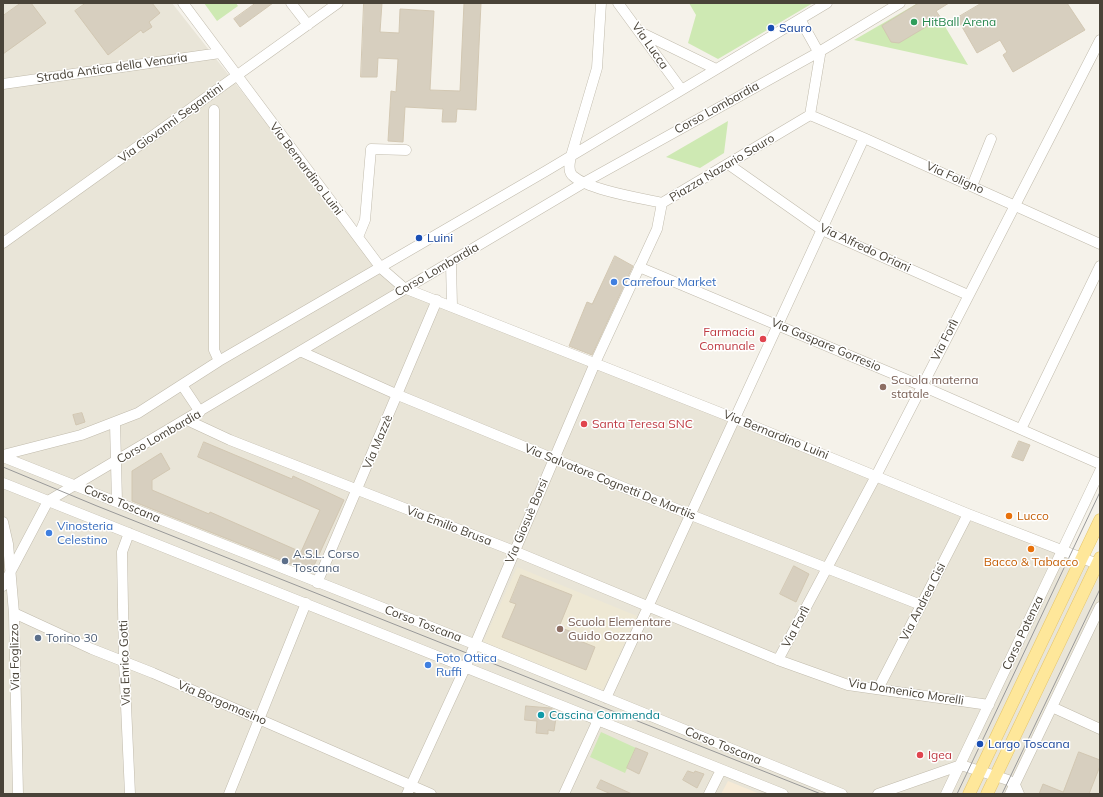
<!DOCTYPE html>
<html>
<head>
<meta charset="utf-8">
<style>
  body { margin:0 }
  #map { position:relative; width:1103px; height:797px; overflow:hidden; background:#f5f2ea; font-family:Mulish,sans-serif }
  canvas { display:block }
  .frame { position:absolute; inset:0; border:4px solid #494338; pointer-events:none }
</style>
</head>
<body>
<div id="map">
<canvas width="1103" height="797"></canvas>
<div class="frame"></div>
</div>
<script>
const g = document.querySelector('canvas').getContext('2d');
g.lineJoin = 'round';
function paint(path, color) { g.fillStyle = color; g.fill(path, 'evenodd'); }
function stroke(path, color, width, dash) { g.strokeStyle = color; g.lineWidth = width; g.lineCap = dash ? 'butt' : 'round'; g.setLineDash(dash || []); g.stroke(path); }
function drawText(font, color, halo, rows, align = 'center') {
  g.font = font + ' Mulish,sans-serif'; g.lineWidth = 3; g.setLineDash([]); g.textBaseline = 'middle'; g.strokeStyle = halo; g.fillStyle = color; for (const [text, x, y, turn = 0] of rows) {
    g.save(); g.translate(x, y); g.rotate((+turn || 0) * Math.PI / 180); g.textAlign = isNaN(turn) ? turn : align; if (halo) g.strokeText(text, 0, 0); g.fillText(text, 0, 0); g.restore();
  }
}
paint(new Path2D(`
  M3 3H172L381 268 404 288 1100 565V794H3Z`), '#e9e5d8');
paint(new Path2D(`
  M728 781 760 794H721Z`), '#f6ead6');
paint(new Path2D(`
  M517 567 637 616 603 690 483 642Z`), '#eee8d4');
paint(new Path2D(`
  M204 3H236L238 6 217 21Z
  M689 3H813L718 59 688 43 696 15Z
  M918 3H931L968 65 854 40Z
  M728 121 724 153 700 168 666 157Z
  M601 732 636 748 625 773 590 757Z`), '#cee9b3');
const building = new Path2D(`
  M21 3H31L46 23 3 54V16Z
  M86 3H152L160 13 149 22 152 27 143 33 141 30 108 55 75 11Z
  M256 3H273L240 27 234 19Z
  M364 3H382L380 32 399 33 400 9 434 11 430 90 460 91 464 3H481L476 110 457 109 456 122H442L443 109 405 107 403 142 388 141 391 91 396 92 398 59 378 58 377 77H361Z
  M919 3H949L936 11 941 18 899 43 891 42 882 26Z
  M982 3H1067L1085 30 1013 72 1003 55 1007 52 1000 40 977 53 957 18Z
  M615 256 633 266 592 355 569 346 587 302 592 304Z
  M82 413 85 422 76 425 73 415Z
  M1019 441 1030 445 1023 461 1012 457Z
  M204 442 292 479 293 476 344 500 311 572 132 501V471L161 453 170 469 152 480V490L209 514 210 512 301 552 320 510 198 457Z
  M794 566 809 574 796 602 780 594Z
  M521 575 572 595 559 627 572 632 570 637 595 647 586 670 502 637 516 604 510 602Z
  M526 706 550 708 557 711 554 731 548 730V734L536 733 537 721 525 720Z
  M636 748 648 753 639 774 627 768Z
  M1079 752 1100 760V766L1089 794H1039L1043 784 1063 792Z
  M688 771 694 773 695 771 704 774 697 788 683 780Z
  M601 780 632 794H611L597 788Z`);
paint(building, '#d7cfbf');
stroke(building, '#d2c7b2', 1);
const minor = new Path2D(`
  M183 3 381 268 404 288 736 419 968 514 1100 565
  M291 3 308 25
  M601 3 597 68 571 156C570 162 567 171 573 176 589 190 640 198 662 203L810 115 820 55 800 19
  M618 3 681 89
  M644 34 716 69
  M3 84 220 53
  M214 110V350L219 361
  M810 115 864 138 1100 244
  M728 164 822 230 968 295
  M972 186 991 139
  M358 237 365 220 371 149 406 150
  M3 243 338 3
  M451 263 452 306
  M639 267 922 386 1100 464
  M302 352 398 395 691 515 921 605
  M182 385 200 412
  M187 420 230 440 514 551 778 660 848 685 989 705
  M115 423 117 502
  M1021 429 1100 266
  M3 455 81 435 138 413 219 361 546 171 827 3
  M3 457 484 648 842 794
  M3 483 783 794
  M3 522 8 544 14 613 18 794
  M129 533 122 552 124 661 130 794
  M317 583 437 300
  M3 586 48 501 585 182 819 52 900 3
  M14 613 92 649 153 673 431 794
  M778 660 876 476 1100 40
  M878 689 968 514
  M606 698 864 138
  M1052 707 1100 729
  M229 794 306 603
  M407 794 465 668 595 363 657 229 662 203
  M564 794 598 720
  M709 794 721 770
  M878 794 961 765 1008 780 1015 785 1019 794
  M946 794 1100 471
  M1010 794 1100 607`);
const major = new Path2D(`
  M969 794 1100 520
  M987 794 1100 558`);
stroke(minor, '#c1bbac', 11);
stroke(major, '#e5c569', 13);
stroke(minor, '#fff', 10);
stroke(major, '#fee79a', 12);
stroke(new Path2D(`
  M3 467 97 506 821 794
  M957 794 1100 492
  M1002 794 1100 589`), '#999', 1);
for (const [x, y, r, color] of [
  [914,22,4,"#2e9e5b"],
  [771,28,4,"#1a4fb4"],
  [419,238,4,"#1a4fb4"],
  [614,282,4,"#3f7fe0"],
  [763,339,4,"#e0444e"],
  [883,387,4,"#8d6e63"],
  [584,424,4,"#e0444e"],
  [1009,516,4,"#e8710a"],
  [49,533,4,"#3f7fe0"],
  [1031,549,4,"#e8710a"],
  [285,561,4,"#5c6f8a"],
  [560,629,4,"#8d6e63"],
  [38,638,4,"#5c6f8a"],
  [428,665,4,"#3f7fe0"],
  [541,715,4,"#0f9aa8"],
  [980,744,4,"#1a4fb4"],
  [920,755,4,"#e0444e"]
]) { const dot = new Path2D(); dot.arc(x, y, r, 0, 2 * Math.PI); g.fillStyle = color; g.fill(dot); stroke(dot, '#fff', 1.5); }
drawText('12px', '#27864d', '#fff', [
  ["HitBall Arena",922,22]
], 'left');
drawText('12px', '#164399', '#fff', [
  ["Sauro",779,28],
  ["Luini",427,238],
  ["Largo Toscana",988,744]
], 'left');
drawText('12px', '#494338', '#fff', [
  ["Via Lucca",650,46,55],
  ["Strada Antica della Venaria",112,68,-8],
  ["Corso Lombardia",717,108,-29],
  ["Via Giovanni Segantini",171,123,-36],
  ["Piazza Nazario Sauro",722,168,-31],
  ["Via Bernardino Luini",306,169,53],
  ["Via Foligno",955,178,24],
  ["Via Alfredo Oriani",865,248,25],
  ["Corso Lombardia",437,270,-30],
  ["Via Forlì",945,340,-63],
  ["Via Gaspare Gorresio",826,345,23],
  ["Via Bernardino Luini",776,435,22],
  ["Corso Lombardia",159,437,-30],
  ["Via Mazzè",378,442,-67],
  ["Via Salvatore Cognetti De Martiis",610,482,22],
  ["Corso Toscana",122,504,22],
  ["Via Giosuè Borsi",527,521,-67],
  ["Via Emilio Brusa",449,526,21],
  ["Via Andrea Cisi",923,602,-63],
  ["Corso Toscana",423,624,21],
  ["Via Forlì",796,627,-62],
  ["Corso Potenza",1023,633,-65],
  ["Via Foglizzo",15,657,-91],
  ["Via Enrico Gotti",125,663,-92],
  ["Via Domenico Morelli",906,692,9],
  ["Via Borgomasino",222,703,23],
  ["Corso Toscana",723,746,22]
]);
drawText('12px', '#366cbe', '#fff', [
  ["Carrefour Market",622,282],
  ["Vinosteria",57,526],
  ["Celestino",57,540],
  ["Foto Ottica",436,658],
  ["Ruffi",436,672]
], 'left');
drawText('12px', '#be3a42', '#fff', [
  ["Farmacia",755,332,"right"],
  ["Comunale",755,346,"right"],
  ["Santa Teresa SNC",592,424],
  ["Igea",928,755]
], 'left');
drawText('12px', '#785e54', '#fff', [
  ["Scuola materna",891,380],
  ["statale",891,394],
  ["Scuola Elementare",568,622],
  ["Guido Gozzano",568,636]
], 'left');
drawText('12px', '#c56008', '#fff', [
  ["Lucco",1017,516],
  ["Bacco & Tabacco",1031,562,"center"]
], 'left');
drawText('12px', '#4e5e75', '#fff', [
  ["A.S.L. Corso",293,554],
  ["Toscana",293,568],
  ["Torino 30",46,638]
], 'left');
drawText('12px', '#0d838f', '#fff', [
  ["Cascina Commenda",549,715]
], 'left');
</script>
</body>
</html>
